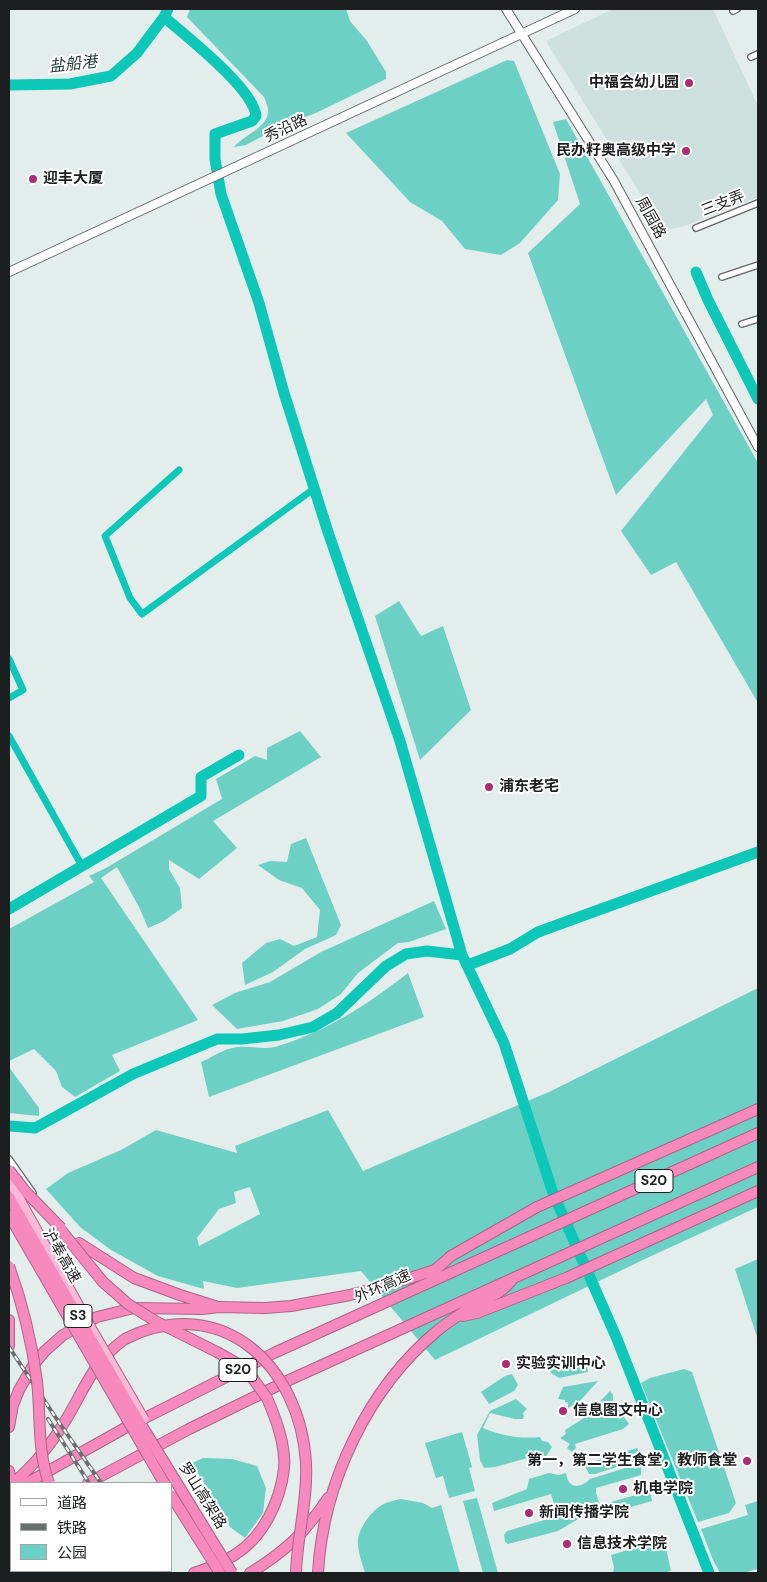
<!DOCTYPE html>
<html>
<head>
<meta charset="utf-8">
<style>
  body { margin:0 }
  #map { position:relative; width:767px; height:1582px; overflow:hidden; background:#e3edeb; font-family:"DM Sans","Noto Sans SC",sans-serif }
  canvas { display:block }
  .frame { position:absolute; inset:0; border:10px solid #1c1f1f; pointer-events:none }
  .legend { position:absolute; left:10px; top:1482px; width:162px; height:90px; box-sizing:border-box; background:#fff; border:1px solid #a4a5a5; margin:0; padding:6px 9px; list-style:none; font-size:15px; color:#1c1f1f }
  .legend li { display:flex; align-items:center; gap:10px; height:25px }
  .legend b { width:25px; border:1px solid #a4a5a5 }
</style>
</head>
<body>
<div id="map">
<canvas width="767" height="1582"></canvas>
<div class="frame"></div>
<ul class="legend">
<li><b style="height:6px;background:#fff"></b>道路</li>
<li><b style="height:6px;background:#696f6e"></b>铁路</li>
<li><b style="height:14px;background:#6dd0c5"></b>公园</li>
</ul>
</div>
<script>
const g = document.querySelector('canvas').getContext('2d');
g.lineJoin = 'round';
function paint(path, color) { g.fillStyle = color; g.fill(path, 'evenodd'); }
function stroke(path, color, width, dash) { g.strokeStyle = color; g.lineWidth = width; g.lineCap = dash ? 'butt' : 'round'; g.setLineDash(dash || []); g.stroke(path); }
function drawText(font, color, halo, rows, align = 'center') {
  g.font = font + ' "DM Sans","Noto Sans SC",sans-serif'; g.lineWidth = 4; g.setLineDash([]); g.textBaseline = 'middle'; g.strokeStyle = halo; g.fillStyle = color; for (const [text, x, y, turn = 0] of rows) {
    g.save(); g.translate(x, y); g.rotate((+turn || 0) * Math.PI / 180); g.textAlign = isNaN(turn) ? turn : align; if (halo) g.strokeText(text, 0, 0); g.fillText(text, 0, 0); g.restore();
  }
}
paint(new Path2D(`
  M613 9H713L758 106V197L685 226 663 231 546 41Z`), '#cee0dd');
paint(new Path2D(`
  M190 9H346L350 21 367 41 386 72V79L318 112 276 129 246 145 234 147C244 135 266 128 268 113 269 109 266 102 264 97L187 17Z
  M507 60 514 61 560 174 558 200 520 243 501 255 465 249 442 221 410 202 346 133Z
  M566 119 758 463V703L676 562 651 575 621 531 713 415 706 399 616 495 528 253 580 204 553 122Z
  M399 601 421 636 443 626 471 710 420 760 375 616Z
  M300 731 321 757 213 821 237 848 199 879 169 860V869L180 888 182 908 164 921 148 928 139 907 117 867 101 878 198 1020 112 1055 120 1071 75 1097 62 1087 56 1071 34 1049 9 1061V929L94 882 89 876 106 868 222 799 216 779 255 756 267 760V748Z
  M306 838 341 925 336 935 305 949 273 972 245 985 242 963 266 943 280 939 294 946 317 937 320 910 302 888 279 880 258 865 270 861 287 862 291 844Z
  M434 901 446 929 409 942 398 943 358 973 341 994 318 1009 283 1021 237 1029 212 1005 235 993 270 982 321 952Z
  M408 973 424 1017 209 1097 201 1062C211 1058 222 1050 232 1048 247 1044 264 1051 278 1046 330 1030 366 1005 408 973Z
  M758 988V1207L647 1258 435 1360 361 1271 237 1288 203 1281 204 1289 158 1276 111 1250 80 1227 46 1189 68 1173 121 1150 156 1130 237 1153 235 1146 328 1110 363 1171 551 1091ZM250 1187 260 1214 199 1246 197 1238 219 1209 236 1203 234 1192Z
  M9 1067 39 1108V1116L9 1113Z
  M758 1259V1340L735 1269Z
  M585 1355 588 1372 559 1378 551 1373 547 1360Z
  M684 1369 692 1372 736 1503 729 1513 698 1522 641 1383 650 1378Z
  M512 1374 518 1385 514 1391 489 1404 481 1392 505 1376Z
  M598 1381 579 1402 568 1408V1403L565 1402V1400L558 1399 563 1387Z
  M610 1391 613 1395V1402L629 1424 623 1429 575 1444 576 1448 572 1452 567 1448 570 1444 560 1438 566 1434 565 1430 584 1418Z
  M516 1399 527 1409 523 1413 524 1416 523 1419H515L490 1413 483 1428C502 1436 520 1439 540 1437L542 1441 548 1442 552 1447 544 1460 542 1454 495 1467 484 1468 480 1460 477 1435 490 1411Z
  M462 1432 472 1467 469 1468 475 1491 449 1498 443 1476 436 1478 425 1443Z
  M637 1448 642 1459 595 1474H589L586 1468 582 1465Z
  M203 1458 232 1459 257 1466 266 1488 263 1513 245 1538 230 1527 192 1463Z
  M641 1463V1475L596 1488V1493L600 1505 650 1491 652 1501 606 1514 580 1518 558 1531 508 1544 505 1542 504 1535 507 1531 558 1516 551 1494 494 1511 492 1503 527 1489 529 1479 549 1473 559 1475 566 1473C568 1489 580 1489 590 1479Z
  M477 1498 498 1573H483L463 1501Z
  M401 1499 423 1503 432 1508 441 1505 460 1573H365C362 1563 357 1550 358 1539 360 1526 374 1507 386 1503 390 1501 396 1500 401 1499Z
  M758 1501V1569L742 1573H720L713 1560 701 1529 748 1515 745 1505Z
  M659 1541 665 1544 671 1571 663 1573H613L614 1567 611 1555Z`), '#6dd0c5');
stroke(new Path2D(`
  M179 470 105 536 130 598 142 614 315 488
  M9 659 23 690 9 698
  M9 736 82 866`), '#0dc7b9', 7);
stroke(new Path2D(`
  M164 17C186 36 254 89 256 116L252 121 215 134V159L221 194 259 303 284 393 328 532 400 741 462 955 504 1043 553 1193 617 1339 709 1573
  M9 85 70 84 111 76 137 53 164 17 168 9
  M696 272 708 300 758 399
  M9 909 201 796V777L239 755
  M468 965 510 949 538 932 758 852
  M9 1126 35 1128 133 1074 217 1039H242L279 1035 313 1027 337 1013 386 966 406 954 427 951 462 955`), '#0dc7b9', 11);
const street = new Path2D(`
  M733 11 737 9
  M751 57 758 54
  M696 228 758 203
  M722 277 758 265
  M742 324 758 319
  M9 1159 33 1193 19 1204`);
const secondary = new Path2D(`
  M506 9 614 181 758 447
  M9 272 575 9`);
const highway = new Path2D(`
  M79 1243 134 1278 180 1295 215 1306
  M463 1316 477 1313 566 1278 758 1191
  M9 1320V1346
  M9 1427 13 1405 19 1390 34 1364 45 1351 63 1335 97 1317 134 1308 202 1309 219 1307 265 1308 291 1306 350 1295 410 1278 435 1270 451 1256 537 1207 758 1109
  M9 1471 11 1483
  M13 1483C35 1465 52 1443 67 1418 86 1386 93 1362 125 1339
  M27 1483 125 1428 274 1353 758 1133
  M88 1483 189 1429 287 1381 758 1167
  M9 1494 11 1493
  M9 1530 11 1528
  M78 1571 83 1573
  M110 1571 113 1573
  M132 1571 142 1573
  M33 1573 42 1571
  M194 1573C209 1568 223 1563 236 1554 264 1536 280 1501 284 1469 286 1445 276 1419 267 1398
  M250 1573C286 1551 305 1533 328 1498
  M318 1573C323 1483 368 1388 437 1331 449 1321 462 1313 475 1305 489 1297 502 1293 512 1280`);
stroke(street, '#5f6766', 8);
stroke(secondary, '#5f6766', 10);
stroke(highway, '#ab6486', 12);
stroke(street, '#fff', 5.5);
stroke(secondary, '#fff', 8);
stroke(highway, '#f889bd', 10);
const rail = new Path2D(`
  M9 1347 56 1418 101 1483
  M48 1419 89 1483
  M9 1505 11 1508
  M63 1571 66 1573
  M145 1571 146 1573
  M165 1571 167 1573`);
stroke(rail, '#696f6e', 4);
stroke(rail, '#fff', 2, [5.5]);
const primaryBridge = new Path2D(`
  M9 1180 94 1333 144 1419`);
const highwayBridge = new Path2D(`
  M9 1170 26 1192 61 1228
  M9 1197 129 1405 232 1573
  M9 1215 164 1483
  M56 1224 103 1282 128 1304 157 1322 217 1352 238 1364 254 1380 267 1398
  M9 1266C22 1302 32 1343 37 1381 41 1416 37 1450 49 1483
  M125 1339C222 1291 300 1366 306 1463 308 1500 297 1536 296 1573
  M171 1495 220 1573`);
stroke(primaryBridge, '#ab6486', 11, []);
stroke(highwayBridge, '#ab6486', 12, []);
stroke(primaryBridge, '#fbb8d7', 9);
stroke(highwayBridge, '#f889bd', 10);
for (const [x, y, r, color] of [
  [689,83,5,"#ae2a73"],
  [686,151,5,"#ae2a73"],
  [33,179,5,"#ae2a73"],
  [489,787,5,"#ae2a73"],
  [506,1364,5,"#ae2a73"],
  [563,1411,5,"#ae2a73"],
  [747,1461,5,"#ae2a73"],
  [623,1489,5,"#ae2a73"],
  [529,1513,5,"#ae2a73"],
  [567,1544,5,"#ae2a73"]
]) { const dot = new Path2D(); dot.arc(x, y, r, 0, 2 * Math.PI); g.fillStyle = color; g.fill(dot); stroke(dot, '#fff', 2); }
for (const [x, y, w] of [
  [654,1181,38],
  [78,1316,28],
  [238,1370,38]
]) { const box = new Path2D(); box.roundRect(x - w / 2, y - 11.5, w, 23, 4); g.fillStyle = '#fff'; g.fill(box); stroke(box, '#1c1f1f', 1); }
drawText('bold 14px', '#1c1f1f', null, [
  ["S20",654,1181],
  ["S3",78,1316],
  ["S20",238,1370]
]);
drawText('bold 15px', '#1c1f1f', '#fff', [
  ["中福会幼儿园",679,83,"right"],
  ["民办籽奥高级中学",676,151,"right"],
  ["迎丰大厦",43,179],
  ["浦东老宅",499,787],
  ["实验实训中心",516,1364],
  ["信息图文中心",573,1411],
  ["第一，第二学生食堂，教师食堂",737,1461,"right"],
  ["机电学院",633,1489],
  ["新闻传播学院",539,1513],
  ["信息技术学院",577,1544]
], 'left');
drawText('15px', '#1c1f1f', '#fff', [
  ["秀沿路",286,129,-25],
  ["三支弄",723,204,-21],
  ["周园路",650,218,61],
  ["沪奉高速",61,1256,60],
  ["外环高速",383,1287,-24],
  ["罗山高架路",202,1496,58]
]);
drawText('italic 16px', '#1f3835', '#fff', [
  ["盐船港",73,65,-6]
]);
</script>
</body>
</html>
